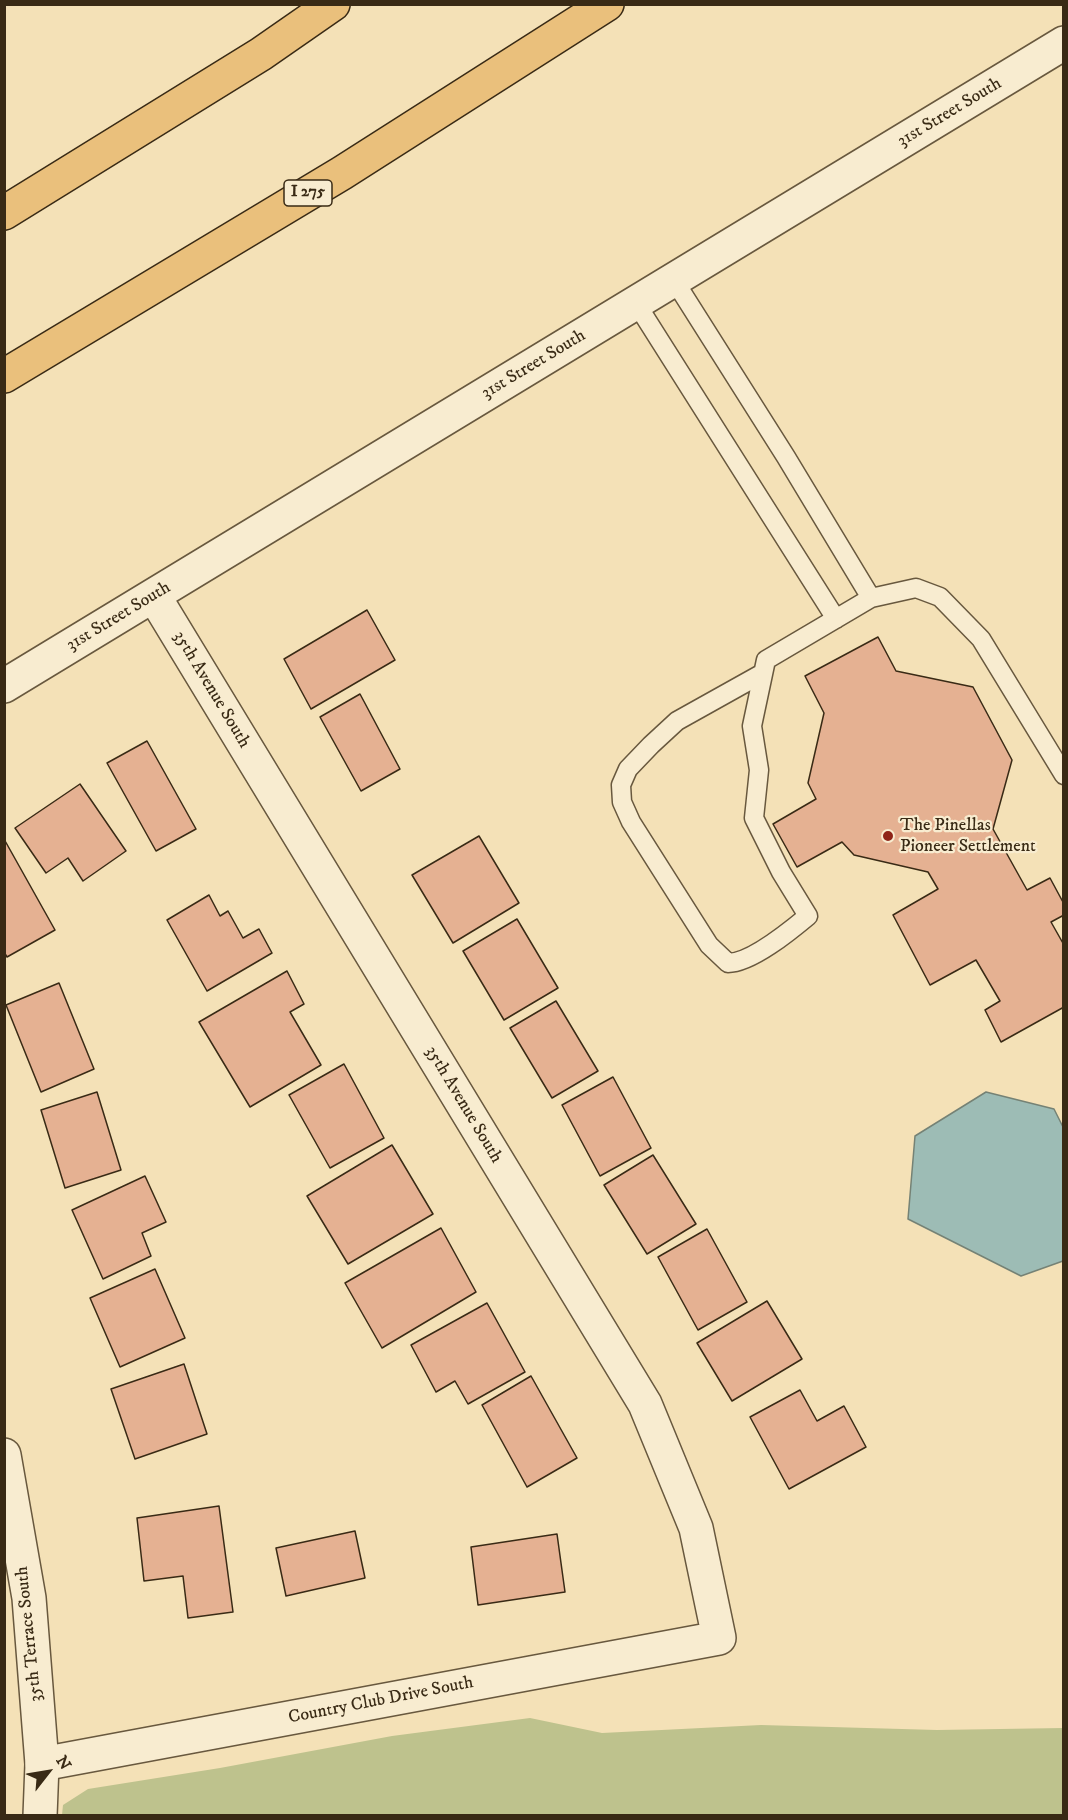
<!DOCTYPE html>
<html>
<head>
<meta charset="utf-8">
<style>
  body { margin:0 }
  #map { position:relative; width:1068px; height:1820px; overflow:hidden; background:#f4e1b7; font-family:"IM FELL DW Pica",serif }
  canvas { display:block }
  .frame { position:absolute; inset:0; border:6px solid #392a15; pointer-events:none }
  .north { position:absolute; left:18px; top:1742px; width:60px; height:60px; -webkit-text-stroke:4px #f8ecd0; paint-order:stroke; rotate:59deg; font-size:16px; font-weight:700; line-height:24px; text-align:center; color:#392a15 }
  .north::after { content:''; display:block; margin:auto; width:21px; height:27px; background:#392a15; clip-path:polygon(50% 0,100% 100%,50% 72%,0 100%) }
</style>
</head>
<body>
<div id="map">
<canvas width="1068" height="1820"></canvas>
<div class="frame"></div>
<div class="north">N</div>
</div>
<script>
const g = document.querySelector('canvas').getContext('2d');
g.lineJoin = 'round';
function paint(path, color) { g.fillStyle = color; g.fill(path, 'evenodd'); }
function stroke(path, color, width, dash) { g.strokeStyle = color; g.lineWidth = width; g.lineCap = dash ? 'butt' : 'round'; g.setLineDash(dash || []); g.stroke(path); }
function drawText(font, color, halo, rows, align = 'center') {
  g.font = font + ' "IM FELL DW Pica",serif'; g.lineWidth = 4.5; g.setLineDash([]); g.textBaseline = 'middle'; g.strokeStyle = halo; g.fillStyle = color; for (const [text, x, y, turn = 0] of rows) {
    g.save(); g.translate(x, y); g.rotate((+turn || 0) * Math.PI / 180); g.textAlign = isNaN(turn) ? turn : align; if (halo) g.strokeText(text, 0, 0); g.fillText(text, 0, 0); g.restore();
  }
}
paint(new Path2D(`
  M530 1718 602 1733 761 1725 937 1730 1063 1728V1815H62L63 1805 88 1789 220 1768 392 1736Z`), '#bec28d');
const water = new Path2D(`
  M986 1092 1054 1109 1063 1127V1261L1021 1276 908 1219 915 1136Z`);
paint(water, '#9dbcb5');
stroke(water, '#758275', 1.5);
const building = new Path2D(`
  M367 610 395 660 311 709 284 659Z
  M878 637 896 671 973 687 1012 760 993 829 1027 890 1050 878 1064 904V915L1051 922 1064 945V1007L1001 1042 985 1010 1000 1001 976 960 930 985 893 915 938 889 928 872 854 855 842 842 797 867 773 824 816 799 808 783 824 713 805 676Z
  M360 694 400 769 361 791 320 717Z
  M147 741 196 829 156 851 107 763Z
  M80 784 126 851 83 881 68 858 46 873 15 828Z
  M479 836 519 903 453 943 412 875Z
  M4 839 55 930 7 957 4 952Z
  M209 895 220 916 228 911 243 938 259 929 272 953 207 991 167 920Z
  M517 919 558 988 504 1020 463 951Z
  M287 971 304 1004 290 1012 321 1065 250 1107 199 1022Z
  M59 983 94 1069 41 1092 6 1005Z
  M556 1001 598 1071 552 1098 510 1028Z
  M344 1064 384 1138 330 1168 289 1095Z
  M613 1077 651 1148 600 1176 562 1105Z
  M97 1092 121 1170 65 1188 41 1110Z
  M392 1145 433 1214 348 1264 307 1196Z
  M653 1155 696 1224 647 1254 604 1185Z
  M145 1176 166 1222 142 1233 151 1256 103 1279 72 1210Z
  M441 1228 476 1292 382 1348 345 1283Z
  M707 1229 747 1302 698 1330 658 1257Z
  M155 1269 185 1338 120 1367 90 1298Z
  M767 1301 802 1359 732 1401 697 1343Z
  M487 1303 525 1372 468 1404 455 1381 436 1392 411 1345Z
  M184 1364 207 1434 135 1459 111 1389Z
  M531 1376 577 1458 527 1487 482 1405Z
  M800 1390 817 1421 844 1406 866 1447 789 1489 750 1417Z
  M219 1506 233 1612 188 1618 183 1576 144 1581 137 1518Z
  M355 1531 365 1578 286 1596 276 1548Z
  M557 1534 565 1592 478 1605 471 1547Z`);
paint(building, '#e5b192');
stroke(building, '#392a15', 1.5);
const service = new Path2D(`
  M674 280 786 457 871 598
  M636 303 836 619
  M763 673 677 721 651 745 628 769 621 785 622 802 631 822 709 945 728 963C751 963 790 931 808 916L781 872 754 818 759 770 752 726 766 660 871 598 916 588 940 597 981 639 1064 775`);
const minor = new Path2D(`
  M42 1764 719 1638 696 1528 645 1404 154 596`);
const tertiary = new Path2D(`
  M4 686 1064 43
  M4 1455 29 1598 42 1764 40 1816`);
const motorway = new Path2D(`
  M4 213 261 54 333 4
  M4 376 342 173 607 4`);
stroke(service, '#68583e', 21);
stroke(minor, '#68583e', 36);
stroke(tertiary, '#68583e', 36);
stroke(motorway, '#392a15', 36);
stroke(service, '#f8ecd0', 18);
stroke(minor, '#f8ecd0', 33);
stroke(tertiary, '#f8ecd0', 33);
stroke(motorway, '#eac07c', 33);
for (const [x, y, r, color] of [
  [888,836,6,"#8f2418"]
]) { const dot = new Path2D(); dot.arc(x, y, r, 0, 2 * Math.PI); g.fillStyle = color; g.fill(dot); stroke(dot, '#f8ecd0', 2); }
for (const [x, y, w] of [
  [308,193,48]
]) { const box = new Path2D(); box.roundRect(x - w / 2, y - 13, w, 26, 4.5); g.fillStyle = '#f8ecd0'; g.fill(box); stroke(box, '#392a15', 1.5); }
drawText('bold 16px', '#392a15', null, [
  ["I 275",308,193]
]);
drawText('18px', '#392a15', '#f8ecd0', [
  ["31st Street South",950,113,-31],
  ["31st Street South",534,365,-31],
  ["31st Street South",119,617,-31],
  ["35th Avenue South",211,690,59],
  ["35th Avenue South",463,1105,59],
  ["35th Terrace South",30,1634,-96],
  ["Country Club Drive South",381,1701,-11]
]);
drawText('18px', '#392a15', '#f8ecd0', [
  ["The Pinellas",900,826],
  ["Pioneer Settlement",900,847]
], 'left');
</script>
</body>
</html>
